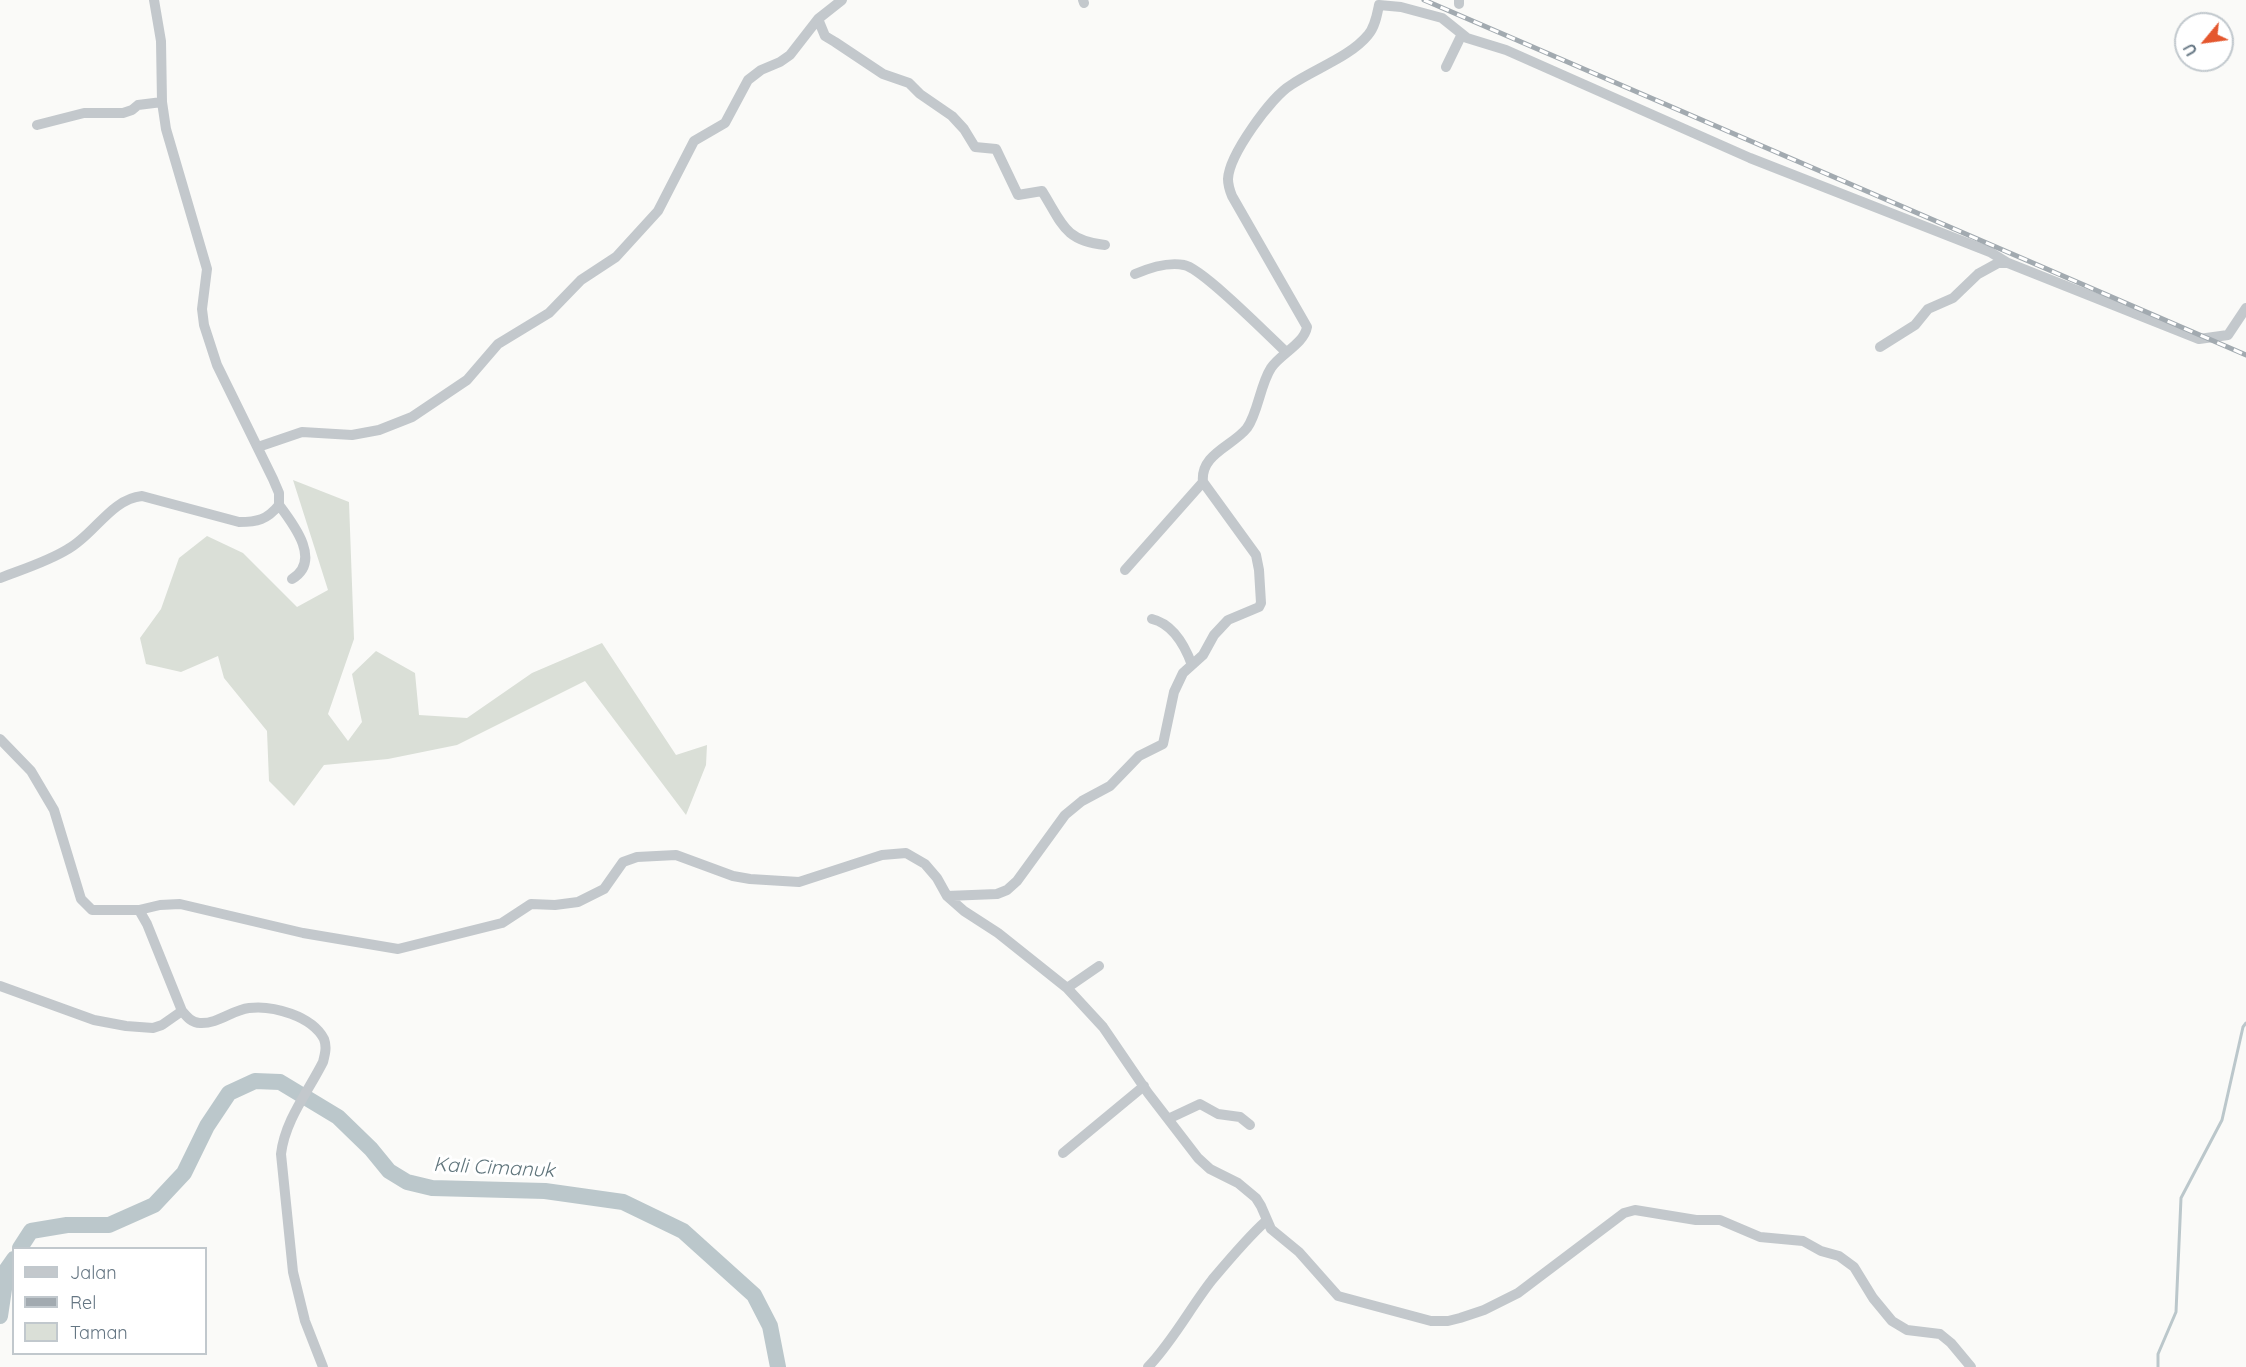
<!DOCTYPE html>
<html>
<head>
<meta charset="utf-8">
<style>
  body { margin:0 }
  #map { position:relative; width:2246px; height:1367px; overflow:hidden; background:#fafaf8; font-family:Quicksand,sans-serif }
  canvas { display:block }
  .legend { position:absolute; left:12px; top:1247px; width:195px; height:108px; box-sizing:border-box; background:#fff; border:2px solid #c1c8cd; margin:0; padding:8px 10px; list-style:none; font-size:18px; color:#657683 }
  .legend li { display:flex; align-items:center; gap:12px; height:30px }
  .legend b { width:30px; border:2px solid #c1c8cd }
  .north { position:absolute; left:2174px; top:12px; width:60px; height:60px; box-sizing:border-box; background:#fff; border:2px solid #c1c8cd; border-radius:50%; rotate:241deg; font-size:16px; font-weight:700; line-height:24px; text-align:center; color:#657683 }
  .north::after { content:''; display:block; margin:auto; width:21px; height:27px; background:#e4572e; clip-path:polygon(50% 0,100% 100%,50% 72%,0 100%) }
</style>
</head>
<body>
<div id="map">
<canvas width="2246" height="1367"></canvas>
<ul class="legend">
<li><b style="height:8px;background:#c3c8cc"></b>Jalan</li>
<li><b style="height:8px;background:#a2aab0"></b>Rel</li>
<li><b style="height:16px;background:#dadfd7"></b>Taman</li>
</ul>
<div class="north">U</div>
</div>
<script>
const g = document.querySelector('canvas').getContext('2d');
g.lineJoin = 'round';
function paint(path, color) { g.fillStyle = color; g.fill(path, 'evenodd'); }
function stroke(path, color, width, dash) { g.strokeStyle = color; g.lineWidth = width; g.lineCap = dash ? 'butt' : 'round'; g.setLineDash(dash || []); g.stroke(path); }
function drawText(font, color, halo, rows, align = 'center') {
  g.font = font + ' Quicksand,sans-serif'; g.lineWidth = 6; g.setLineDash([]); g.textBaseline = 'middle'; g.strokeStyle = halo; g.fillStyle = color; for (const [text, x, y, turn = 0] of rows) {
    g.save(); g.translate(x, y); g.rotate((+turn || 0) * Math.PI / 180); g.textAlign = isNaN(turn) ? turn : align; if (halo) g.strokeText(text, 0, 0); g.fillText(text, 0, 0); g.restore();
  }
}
paint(new Path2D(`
  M293 480 349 502 354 639 328 714 348 741 362 722 352 674 376 651 415 673 419 715 467 718 532 673 602 643 676 755 707 745 706 765 686 815 585 681 457 745 388 759 324 765 294 806 269 781 267 731 224 678 218 656 181 672 146 664 140 638 161 609 179 558 207 536 243 553 297 607 328 590Z`), '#dadfd7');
stroke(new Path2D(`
  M2158 1367V1354L2176 1312 2181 1198 2222 1120 2243 1027 2246 1023`), '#bbc7cb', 3);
stroke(new Path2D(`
  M20 1248 31 1231 67 1225H109L154 1205 184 1173 207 1126 229 1093 255 1081 280 1082 338 1117 371 1149 389 1171 407 1182 432 1188 545 1191 623 1202 683 1231 754 1295 770 1326 778 1367
  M0 1316 7 1269 14 1259`), '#bbc7cb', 16);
stroke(new Path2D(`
  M1083 0 1084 3
  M1459 0V4
  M818 19 825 36 835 42 883 74 909 83 920 94 952 116 964 129 975 147 996 149 1018 195 1042 191C1062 223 1064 241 1105 245
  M1446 67 1462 34
  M37 125 84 113H123L132 110 138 105 162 102
  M1135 274C1149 268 1169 262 1184 265 1202 268 1269 336 1286 352
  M1880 347 1915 325 1928 309 1953 298 1978 274 1998 263H2008L2199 339 2228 335 2246 308
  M258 447 302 432 352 435 379 430 412 417 467 380 498 344 549 313 581 280 616 257 658 211 694 141 725 123 748 80 761 70 780 62 790 55 818 19 842 0
  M279 505C294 525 322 561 292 579
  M1125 570 1203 482
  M0 578C23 569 47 562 68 549 94 535 111 499 142 496L239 522C257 522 267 520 279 505V493L273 479 217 365 204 325 202 309 207 269 166 129 162 102 161 41 154 0
  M1152 619C1173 624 1185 646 1192 665
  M0 739 31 771 54 810 81 899 92 910H139L147 924 182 1011C187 1017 192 1023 200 1023 218 1024 232 1010 249 1008 273 1005 312 1016 324 1039 327 1047 325 1054 323 1062 308 1092 285 1120 281 1154L293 1272 305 1321 323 1367
  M947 896 997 894 1007 890 1017 881 1065 815 1082 801 1110 786 1139 756 1163 744 1174 692 1183 673 1203 655 1214 635 1228 620 1259 607 1261 603 1259 570 1256 555 1203 482C1200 454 1233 446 1247 428 1258 413 1260 385 1271 368 1280 354 1304 344 1307 327L1232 196C1230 191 1228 185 1228 179 1229 155 1271 97 1291 85 1314 69 1350 57 1368 35 1375 27 1377 15 1379 5L1401 7 1442 18 1467 38 1506 50 1750 158 1990 252 2008 263
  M139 910 160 905 180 904 303 933 398 949 502 923 531 904 555 905 578 902 604 889 623 862 637 857 676 855 733 876 750 879 799 882 882 855 906 853 925 864 937 878 947 896 964 911 998 933 1067 988 1103 1027 1148 1093 1198 1158 1210 1169 1238 1183 1256 1198 1261 1206 1271 1229 1299 1252 1338 1296 1431 1321H1448L1460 1318 1484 1310 1518 1293 1624 1213 1635 1210 1696 1220H1720L1760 1237 1803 1241 1821 1251 1839 1256 1854 1267 1873 1298 1892 1321 1907 1330 1940 1334 1951 1343 1971 1367
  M0 986 94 1020 126 1026 153 1028 162 1025 182 1011
  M1067 988 1099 966
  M1168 1119 1200 1104 1218 1114 1240 1117 1250 1125
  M1063 1153 1144 1086
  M1148 1367C1173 1341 1190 1308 1212 1280 1228 1261 1248 1237 1266 1221`), '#c3c8cc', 10);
const rail = new Path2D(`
  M1424 0 2246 355`);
stroke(rail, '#a2aab0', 5);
stroke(rail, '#fff', 3, [9]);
drawText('italic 20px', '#60757c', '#fff', [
  ["Kali Cimanuk",494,1168,3]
]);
</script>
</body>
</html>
